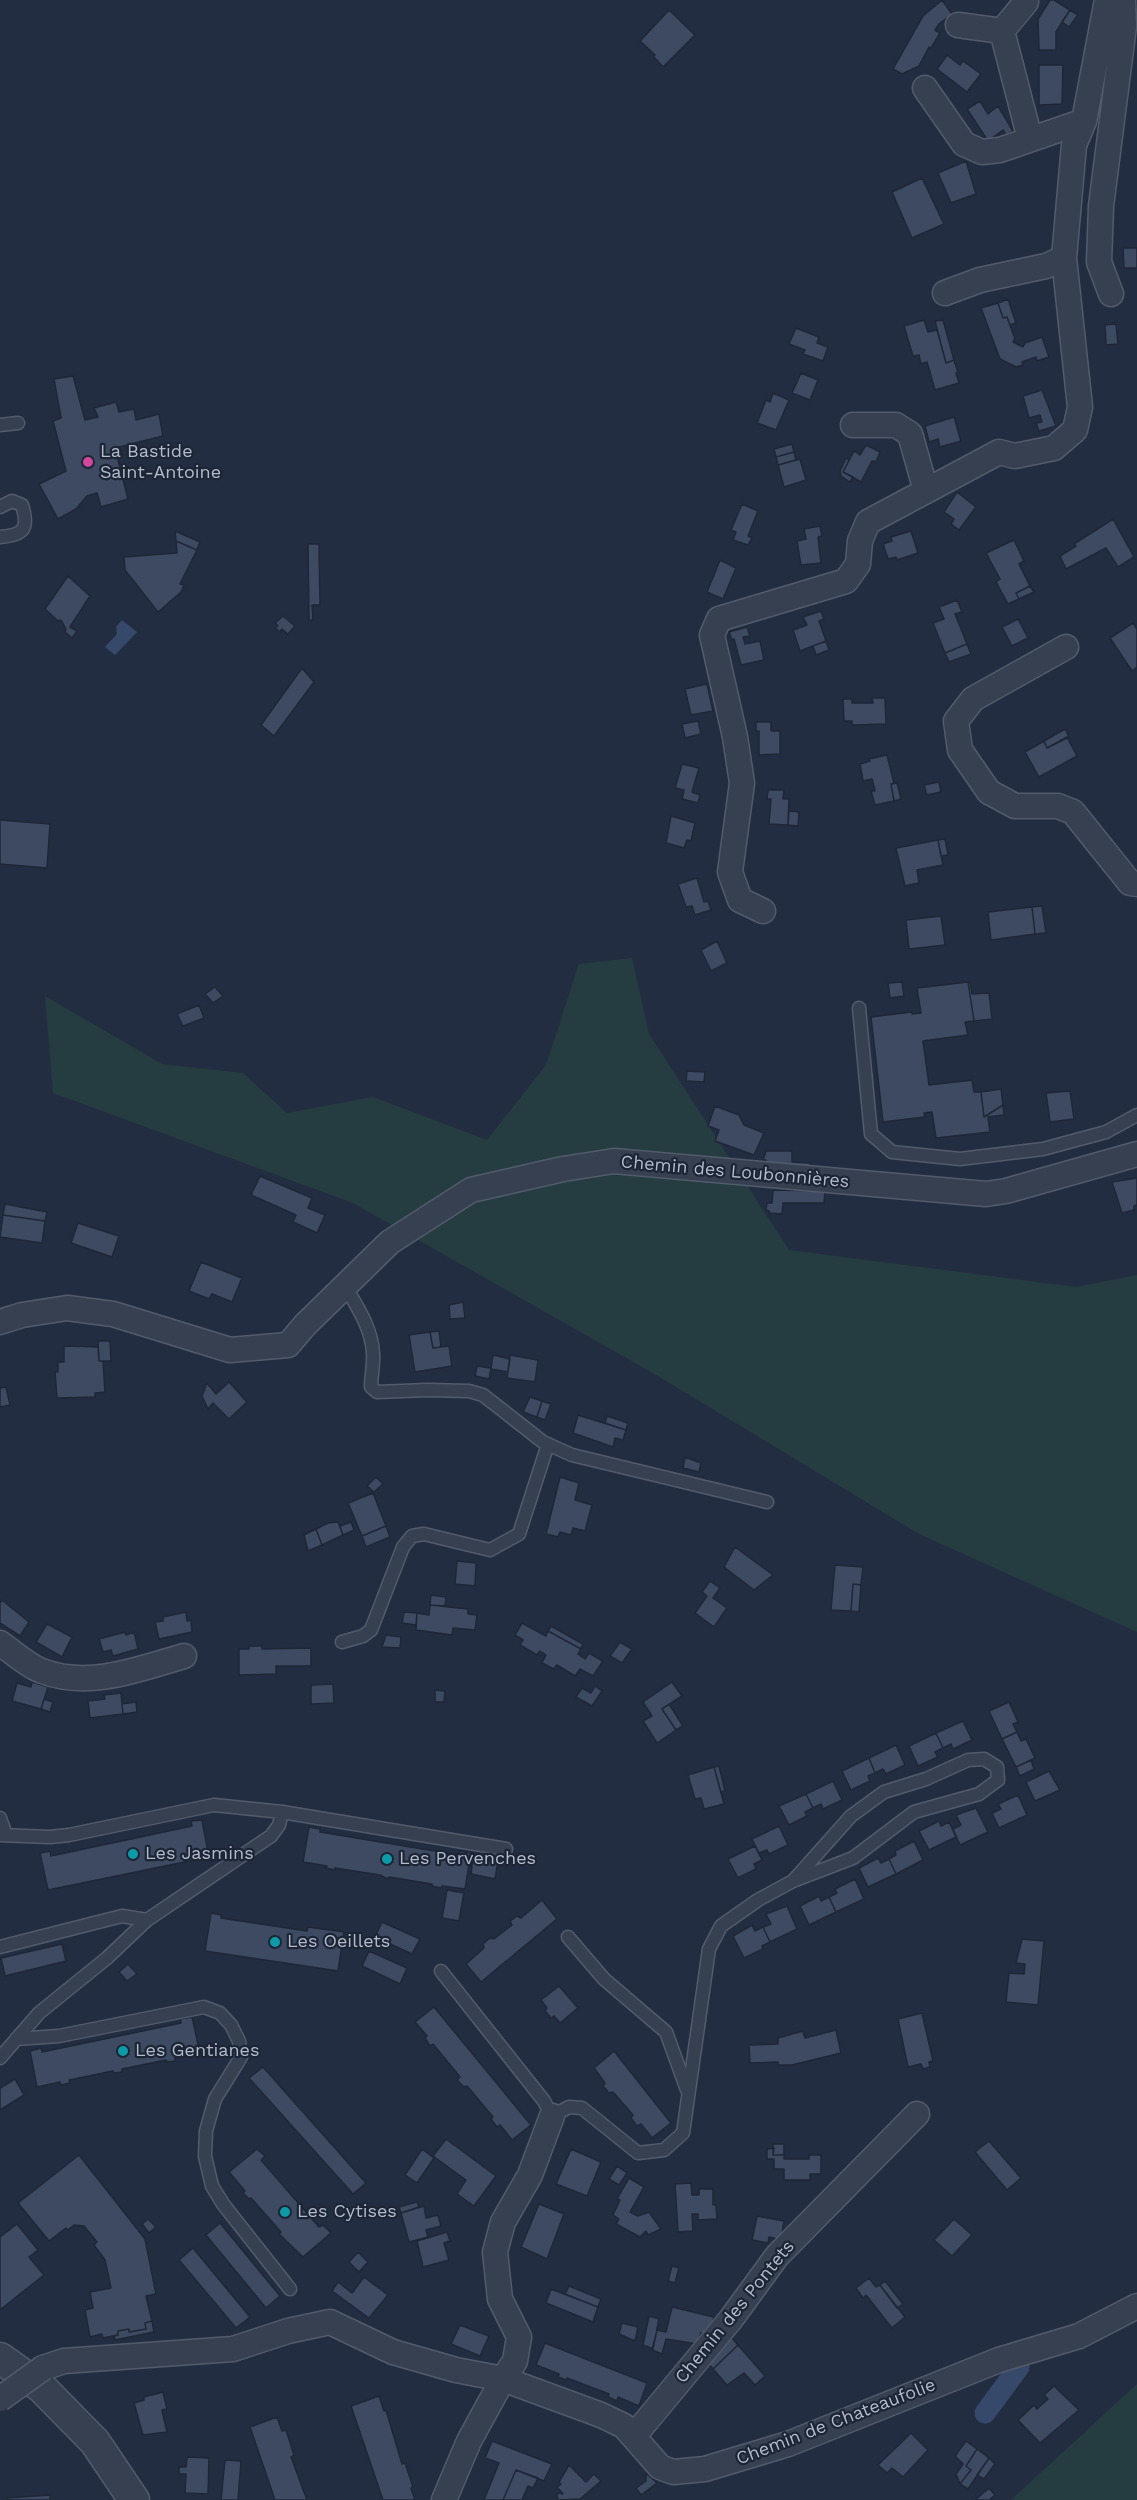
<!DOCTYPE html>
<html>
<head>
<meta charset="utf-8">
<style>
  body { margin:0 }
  canvas { display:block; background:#232d41 }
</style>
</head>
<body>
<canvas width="1137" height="2500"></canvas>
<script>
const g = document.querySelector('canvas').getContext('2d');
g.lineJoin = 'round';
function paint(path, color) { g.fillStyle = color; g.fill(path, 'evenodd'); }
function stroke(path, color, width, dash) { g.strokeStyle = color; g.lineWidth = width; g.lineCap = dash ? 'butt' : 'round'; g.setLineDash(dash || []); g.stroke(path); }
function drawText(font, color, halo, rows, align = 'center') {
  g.font = font + ' "Work Sans",sans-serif'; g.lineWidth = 4.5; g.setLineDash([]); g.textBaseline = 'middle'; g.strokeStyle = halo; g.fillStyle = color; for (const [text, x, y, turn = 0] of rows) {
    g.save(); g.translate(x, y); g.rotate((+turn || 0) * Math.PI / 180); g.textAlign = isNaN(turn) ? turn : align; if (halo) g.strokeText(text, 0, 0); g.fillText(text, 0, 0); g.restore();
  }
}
paint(new Path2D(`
  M632 958 649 1034 789 1250 1076 1287 1137 1275V1632L919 1534 658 1376 353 1203 53 1093 45 996 162 1064 243 1073 287 1113 373 1097 487 1140 546 1065 579 964Z
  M1137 2384V2500H1011Z`), '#253c41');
paint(new Path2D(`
  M122 620 137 632 115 655 105 647 117 634 116 627Z`), '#37496b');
stroke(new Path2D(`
  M985 2413 1019 2367`), '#37496b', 21);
const building = new Path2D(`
  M942 0 952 14 939 24 935 30 940 33 931 48 929 47 919 66 902 74 893 69 923 16Z
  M1050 0H1054L1070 10 1056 32V50H1039L1038 19Z
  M669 10 695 35 663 67 653 56 655 55 640 41Z
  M1070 10 1078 15 1069 27 1062 22Z
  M947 55 960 65 963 61 981 74 967 92 937 69Z
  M1039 65H1063L1062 104 1039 105Z
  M980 101 988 114 998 106 1013 131 1006 135 1003 130 988 141 967 109Z
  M966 161 976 194 951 203 938 173Z
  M922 178 944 224 912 238 892 192Z
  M1123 248H1137V268H1124Z
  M1008 299 1016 323 1010 325 1007 317 1003 318 998 303Z
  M998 303 1003 318 1007 317 1015 339 1013 342 1023 347 1025 343 1042 337 1049 357 1037 361 1036 357 1022 362 1023 365 1016 367 1000 359 981 308Z
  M924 320 928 332 937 330 946 363 954 360 958 372 956 373 959 383 935 390 927 362 921 364 919 355 913 356 904 326Z
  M943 320 954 360 946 363 935 321Z
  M1116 324 1118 344 1106 345 1105 325Z
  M796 328 819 337 817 343 828 347 823 361 803 354 805 350 789 344Z
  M801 373 818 380 810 400 792 393Z
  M73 376 85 420 98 417 94 408 116 402 119 412 134 409 136 420 159 414 163 436 115 448 128 499 101 507 97 493 87 496 76 509 58 519 39 484 66 471 53 421 61 418 54 379Z
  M1042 390 1056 426 1039 431 1036 423 1042 422 1040 415 1029 418 1023 396Z
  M773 393 789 400 776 430 757 423 766 400 770 402Z
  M954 417 961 441 940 447 938 439 929 442 925 426Z
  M792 444 794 452 776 457 774 449Z
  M866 445 880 452 876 462 872 461 861 482 843 472 854 451 860 455Z
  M794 452 796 460 778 465 776 457Z
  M846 458 849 460 843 472 853 477 850 482 841 476 840 471Z
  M800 459 806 480 784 487 778 465Z
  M957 492 976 507 959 530 951 524 954 519 944 512Z
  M742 504 758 511 748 536 752 538 748 545 733 540 736 532 731 530Z
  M1113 519 1134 557 1118 567 1106 548 1066 569 1060 556 1076 546 1074 544Z
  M820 526 822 536 818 537 821 563 801 565 797 541 806 539 804 529Z
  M175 531 200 542 197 550 176 541Z
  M911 531 918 553 897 560 896 557 888 559 883 544 892 541 891 537Z
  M1014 540 1024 561 1019 564 1030 586 1016 593 1019 599 1008 604 996 582 1000 579 986 553Z
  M176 541 197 550 180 584 184 585 181 592 158 612 125 570 124 557 177 553Z
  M308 544H319L320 605H312L313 620H309Z
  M720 560 736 568 723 599 707 592Z
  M68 576 90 596 70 627 77 631 72 638 65 632 66 629 61 620 58 621 45 609Z
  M1030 586 1034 592 1019 599 1016 593Z
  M957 600 962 612 955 614 967 644 945 653 933 623 944 619 939 607Z
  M821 611 824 619 819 621 826 641 800 651 793 630 807 625 803 617Z
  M283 616 295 626 288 634 282 629 280 632 275 628 278 626 275 623Z
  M1018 619 1028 638 1012 646 1002 627Z
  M1133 623 1137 629V667L1132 671 1110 638Z
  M747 627 750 636 743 637 745 644 760 641 764 660 741 665 734 639 732 640 729 632Z
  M826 641 829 650 816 655 813 646Z
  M967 644 971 654 949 662 945 653Z
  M302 668 314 682 274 736 261 725Z
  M707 684 713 711 691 715 685 689Z
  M872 698H885L886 724 852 725V721H844L843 699H852V703H873Z
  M698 721 701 734 685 738 682 724Z
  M756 722H771V731H780V754L759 755V731H756Z
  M1065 729 1069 737 1047 748 1044 741Z
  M1067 737 1077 756 1039 777 1025 752 1044 741 1047 748Z
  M887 755 894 783 891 784 894 801 875 805 871 791H875L873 782 872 779 863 781 860 764 870 761 869 759Z
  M682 764 699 768 692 792 700 795 698 803 682 799 684 790 675 788Z
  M939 782 941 792 927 795 924 785Z
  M897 783 901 799 894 801 891 784Z
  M768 790H784L783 799H789L788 825 769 824 771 799H767Z
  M789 811 799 812 798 826 788 825Z
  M671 816 695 823 691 841 687 840 684 848 666 843Z
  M0 820 50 824 47 868 0 864Z
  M945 839 948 855 941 856 938 840Z
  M938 840 943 865 917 870 919 883 905 886 896 848Z
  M697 878 704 902 708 901 711 910 695 915 692 906 686 907 678 884Z
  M1042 906 1046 933 1035 934 1032 907Z
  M1032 907 1035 934 991 940 988 912Z
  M941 916 945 945 909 949 906 920Z
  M717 941 727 963 711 971 701 950Z
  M902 982 904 996 890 998 888 983Z
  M968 982H970L972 994 989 993 992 1019 974 1021Z
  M968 982 974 1021 965 1022 968 1035 923 1041 929 1085 972 1080 974 1092H981L984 1117 1003 1105 1004 1115 988 1117 990 1132 936 1138 932 1112 924 1113 925 1117 883 1122 871 1017 912 1012V1014L921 1013 917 988Z
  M215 987 223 996 213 1003 205 994Z
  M199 1005 204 1018 183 1026 177 1014Z
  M687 1071 705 1072 704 1082 686 1081Z
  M1001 1089 1003 1105 984 1117 981 1092Z
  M1070 1091 1074 1119 1050 1122 1046 1093Z
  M715 1106 739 1115 744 1125 764 1133 754 1155 715 1141 719 1130 708 1126Z
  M766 1151H792V1162L810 1163V1171L767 1170 766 1160H763Z
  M260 1176 312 1198 308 1208 325 1215 317 1233 293 1222 296 1215 251 1195Z
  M1137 1178V1205L1134 1206V1210L1122 1213 1112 1182Z
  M773 1190 825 1191 824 1203H783L782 1214 770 1213 769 1211 766 1210 767 1203H772Z
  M5 1204 47 1212 45 1221 3 1215Z
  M3 1215 45 1221 42 1243 0 1237Z
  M78 1223 119 1236 112 1257 71 1243Z
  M201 1262 242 1278 232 1302 212 1294 209 1299 189 1291Z
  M463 1302 465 1318 450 1319 449 1305Z
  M439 1331 441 1347 433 1348 430 1332Z
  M430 1332 433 1348 449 1346 452 1366 415 1372 409 1335Z
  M98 1341H110L111 1361H99Z
  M64 1346 98 1347 99 1361H103L105 1392 95 1393V1397L57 1398 55 1372H58V1362H64Z
  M493 1355 510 1359 508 1372 491 1369Z
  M510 1355 538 1360 535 1382 507 1378Z
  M477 1366 491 1368 489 1379 475 1376Z
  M229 1382 247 1402 229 1419 213 1403 208 1409 202 1396 207 1383 216 1394Z
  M6 1387 10 1405 0 1407V1388Z
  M530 1397 542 1401 537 1417 523 1412Z
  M542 1401 551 1404 545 1420 537 1417Z
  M578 1415 626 1430 623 1440 615 1438 613 1447 573 1433Z
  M607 1416 628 1423 626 1430 605 1423Z
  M685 1457 701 1463 699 1472 683 1468Z
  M376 1477 383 1484 374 1492 367 1486Z
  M560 1477 579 1483 575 1500 592 1505 585 1531 573 1528 571 1535 560 1532 558 1537 546 1534Z
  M373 1493 386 1526 362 1536 348 1503Z
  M338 1522 343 1535 322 1545 316 1529 328 1523Z
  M351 1522 354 1530 343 1535 340 1526Z
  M386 1526 390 1537 366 1547 362 1536Z
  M316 1529 322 1545 308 1551 304 1535Z
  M735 1547 773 1575 754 1590 724 1567Z
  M457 1561 476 1563 475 1586 455 1584Z
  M835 1565 863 1567 861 1585 853 1584 851 1611 831 1610Z
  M710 1581 720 1588 713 1598 727 1608 714 1627 695 1613 707 1596 702 1592Z
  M853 1584 861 1585 859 1612 851 1611Z
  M431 1595 446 1597 445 1606 430 1605Z
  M2 1600 29 1622 20 1636 0 1623V1603Z
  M430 1605 468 1609V1614L477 1615 475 1630 453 1628 452 1635 416 1630 417 1613 429 1615Z
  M186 1612 187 1621 191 1620 192 1632 159 1639 155 1622 163 1621V1617Z
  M404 1612 417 1613 416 1625 402 1623Z
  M522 1623 546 1636 548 1631 581 1649 578 1654 585 1659 589 1653 603 1661 593 1676 580 1669 575 1676 557 1665 554 1669 542 1663 546 1655 540 1651 537 1655 520 1645 523 1640 515 1635Z
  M47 1624 72 1637 62 1657 36 1642Z
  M551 1626 583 1644 581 1649 548 1631Z
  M125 1632 126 1635 134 1632 138 1649 113 1656 111 1650 103 1652 99 1639Z
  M386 1635 401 1637 400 1648 382 1647Z
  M620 1642 632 1649 622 1663 610 1656Z
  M249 1646H262V1649L311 1648V1666H276V1674L239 1675V1649H249Z
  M32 1682 48 1687 41 1709 12 1701 17 1683 31 1687Z
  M672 1682 682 1696 662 1709 676 1730 657 1743 643 1721 652 1716 643 1702Z
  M333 1684 334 1703 311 1704V1685Z
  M595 1686 602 1691 592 1706 576 1697 582 1688 591 1693Z
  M435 1690 445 1691 444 1702H435Z
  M121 1693 123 1714 90 1718 88 1701 105 1699 104 1695Z
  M44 1699 53 1702 50 1712 41 1709Z
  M136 1702 137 1712 123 1714 122 1704Z
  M1009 1702 1018 1722 1013 1724 1017 1732 1002 1739 989 1711Z
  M669 1704 683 1726 676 1730 662 1709Z
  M963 1721 972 1740 953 1749 951 1744 943 1748 936 1733Z
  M1017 1732 1021 1741 1026 1739 1035 1758 1016 1767 1002 1739Z
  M936 1733 943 1748 935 1752 938 1757 918 1766 909 1746Z
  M896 1745 905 1765 886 1774 883 1769 875 1773 869 1758Z
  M869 1758 875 1773 868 1776 870 1781 851 1790 842 1771Z
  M1031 1760 1034 1769 1020 1776 1016 1767Z
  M719 1766 725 1791 721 1792 714 1767Z
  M714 1767 724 1804 704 1809 701 1798 695 1799 688 1775Z
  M1049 1771 1060 1790 1035 1801 1026 1782Z
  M833 1781 842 1800 823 1809 821 1804 813 1808 806 1794Z
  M806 1794 813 1808 805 1812 807 1816 789 1825 779 1806Z
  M1018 1795 1027 1815 999 1828 992 1813 1001 1809 998 1804Z
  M976 1808 988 1832 960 1845 953 1829 961 1825 956 1815Z
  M202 1820 209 1857 48 1890 40 1853 50 1851 51 1856 192 1826 191 1821Z
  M939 1821 941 1826 949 1822 956 1837 929 1850 919 1831Z
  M779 1826 788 1845 769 1854 767 1850 759 1853 752 1839Z
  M309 1827 320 1829V1832L459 1855 460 1851 471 1853 465 1889 442 1886 441 1888 432 1886V1884L389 1877 388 1879 380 1875 335 1868V1870L326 1868 327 1866 303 1862Z
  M914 1841 923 1860 896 1874 889 1859 896 1855 895 1851Z
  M755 1846 762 1860 754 1864 756 1869 738 1878 728 1859Z
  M473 1857 498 1861 495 1879 471 1874Z
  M878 1858 881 1863 889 1859 896 1874 868 1887 859 1868Z
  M855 1879 864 1899 836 1912 829 1897 837 1893 835 1889Z
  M447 1890 464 1893 459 1921 442 1918Z
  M819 1896 821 1901 829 1897 836 1912 809 1925 800 1906Z
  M542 1900 557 1919 481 1982 466 1964 484 1948 483 1944 490 1938 494 1939 512 1925 510 1921 517 1916 521 1918Z
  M787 1906 797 1929 770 1942 763 1927 771 1924 766 1914Z
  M211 1913 221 1915V1918L307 1931 308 1927 344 1932 338 1971 205 1951Z
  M382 1922 420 1939 412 1954 375 1937Z
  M752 1925 755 1931 763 1927 770 1942 762 1946 763 1949 744 1958 733 1936Z
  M1022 1939 1044 1941 1038 2005 1006 2002 1009 1973 1024 1974 1025 1964 1016 1963Z
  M62 1944 66 1961 5 1976 1 1958Z
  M369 1951 407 1968 400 1984 362 1966Z
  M128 1964 137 1974 127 1981 119 1972Z
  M559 1986 578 2008 560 2023 554 2016 551 2018 545 2011 547 2008 541 2000Z
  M434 2007 531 2125 512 2140 500 2125 497 2127 491 2119 493 2117 467 2086 464 2087 457 2080 460 2077 433 2044 430 2046 425 2038 427 2036 415 2022Z
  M922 2013 933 2061 929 2062 930 2067 923 2069 921 2064 908 2067 898 2019Z
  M192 2017 200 2053 175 2058V2061L167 2062 166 2060 122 2069V2072L114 2073 113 2071 69 2080 70 2083 61 2085 60 2082 37 2087 30 2051 41 2048 42 2052 181 2023 180 2019Z
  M836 2030 841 2053 792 2065H778V2062L750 2063 749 2045 778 2044V2038L803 2031 805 2038Z
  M614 2051 671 2123 652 2138 641 2124 637 2126 631 2118 633 2115 613 2092 609 2093 603 2086 605 2083 594 2068Z
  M263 2067 366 2183 353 2194 249 2078Z
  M15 2079 24 2095 0 2110V2088Z
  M446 2139 496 2176 474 2206 457 2194 466 2180 433 2156Z
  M989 2141 1021 2178 1007 2190 975 2152Z
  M773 2144H784V2155H773Z
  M774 2148 773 2155H784V2159H809V2155H821V2174H810V2180H784V2169H774V2159H767V2149Z
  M257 2149 265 2156 261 2160 319 2227 323 2225 331 2233 303 2257 279 2234 281 2232 251 2198 249 2199 243 2193 245 2191 229 2172Z
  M422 2149 434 2158 417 2183 405 2175Z
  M571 2149 601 2162 587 2196 556 2184Z
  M79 2155 145 2239 156 2294 146 2296 152 2321 145 2323 146 2329 129 2332V2329L118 2331V2335L103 2338 102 2334 90 2337 85 2310 93 2308 90 2292 111 2288 105 2260 94 2245 97 2242 84 2226 74 2225 68 2230 66 2228 49 2241 18 2203Z
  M617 2166 627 2173 619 2185 609 2179Z
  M629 2178 644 2187 630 2212 638 2216 649 2212 661 2229 648 2235 646 2231 640 2237 616 2224 619 2219 613 2215 620 2200 617 2199Z
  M691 2183 692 2195H699V2189H713V2205H716L717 2219 698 2220V2214H692L693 2231 678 2232 675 2184Z
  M417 2202 419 2207 401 2213 399 2207Z
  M539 2204 564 2214 547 2259 521 2247Z
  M424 2206 426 2218 438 2215 441 2226 426 2230 428 2237 409 2242 401 2213Z
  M757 2216 784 2221 781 2240 769 2237 768 2243 752 2240Z
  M148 2219 156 2227 149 2233 142 2224Z
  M954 2219 972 2235 952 2256 934 2240Z
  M220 2223 280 2296 266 2308 206 2235Z
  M17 2224 38 2250 29 2257 44 2275 0 2310V2237Z
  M447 2232 450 2241 444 2243 449 2260 423 2267 417 2241Z
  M193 2248 250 2317 236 2328 179 2260Z
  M358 2252 368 2262 359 2272 349 2262Z
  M672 2266 679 2268 675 2283 668 2281Z
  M364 2277 388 2295 369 2318 332 2291 338 2282 352 2293Z
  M869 2278 876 2287 880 2285 905 2317 892 2328 866 2295 863 2298 856 2288Z
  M885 2281 903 2304 897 2308 880 2285Z
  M569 2286 601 2299 598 2307 565 2294Z
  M551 2289 598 2307 593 2322 546 2303Z
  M672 2307 714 2317 710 2335 701 2333 697 2344 666 2339 662 2354 652 2350 657 2330 666 2332Z
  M649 2316 659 2319 653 2349 643 2345Z
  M152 2321 154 2332 115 2340 114 2336 118 2335V2331L129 2329V2332L146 2329 145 2323Z
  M622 2323 638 2327 635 2341 619 2334Z
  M460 2325 489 2336 480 2356 451 2344Z
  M727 2332 738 2345 713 2369 705 2360Z
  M545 2343 647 2383 639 2406 618 2397 617 2401 608 2397 609 2394 567 2378 566 2380 558 2377 559 2374 536 2365Z
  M738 2345 765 2376 755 2385 744 2373 727 2385 713 2369Z
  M1054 2386 1079 2410 1040 2443 1018 2420 1034 2405 1037 2409 1048 2399 1044 2395Z
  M163 2392 167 2409 162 2410 167 2432 143 2435 134 2403 144 2400V2397Z
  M379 2396 384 2411 386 2410 402 2464 405 2463 413 2487 411 2488 415 2500H383L351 2406Z
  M277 2417 282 2431 286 2430 294 2455 291 2457 307 2500H275L250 2427Z
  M911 2433 928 2450 903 2477 892 2468 887 2473 878 2465Z
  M492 2441 552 2464 544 2481 516 2470 503 2500H484L499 2463 485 2458Z
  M966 2441 977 2449 966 2466 971 2470 960 2484 956 2474 963 2464 955 2456Z
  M977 2449 989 2458 968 2489 960 2484 971 2470 966 2466Z
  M187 2457 209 2458 208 2494 185 2493 186 2474H179V2467H186Z
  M989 2458 995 2464 984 2479 977 2475Z
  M225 2460 241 2461 238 2500H221Z
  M569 2465 586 2482 594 2474 601 2481 580 2499 558 2500 557 2493 563 2494 557 2487 561 2484 559 2482Z
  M516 2470 538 2478 533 2488 528 2486 522 2500H503Z
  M646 2473 657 2483 641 2495 636 2488 646 2481Z
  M989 2488 995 2495 989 2500H975Z
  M50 2495V2500H7V2498Z`);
paint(building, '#3e4a61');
stroke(building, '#1e2737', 1.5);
const service = new Path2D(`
  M0 425 18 423
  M0 507 12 501 22 505C29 528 25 535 0 537
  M859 1008 871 1134 892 1152 960 1159 1043 1149 1106 1132 1137 1115
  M345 1286C357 1306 372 1329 373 1353 374 1364 371 1376 371 1387L377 1392 427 1390 469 1391 483 1395 543 1442 572 1455 767 1502
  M342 1642 363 1636 371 1630 403 1547 412 1536 424 1534 490 1550 519 1534 548 1444
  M0 1818 6 1835
  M0 1835 50 1837 69 1835 214 1805 282 1812 506 1849
  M568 1937 604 1979 666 2032 687 2090
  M0 1947 122 1916 147 1920
  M441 1971 544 2101 552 2116 569 2107 582 2108 638 2153 664 2150 683 2133 709 1949 721 1926 758 1900 793 1881 853 1858 914 1812 979 1794 998 1780 997 1767 984 1759 968 1760 926 1779 884 1792 851 1816 793 1881
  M16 2039 59 2036 204 2007 220 2013 231 2025 239 2041 241 2057 215 2099 206 2131 205 2156 212 2186 223 2204 290 2289
  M0 2058 39 2013 107 1958 147 1920 271 1836 279 1825 282 1812`);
const minor = new Path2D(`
  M958 25 1002 31 1030 139
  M1002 31 1026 2
  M925 88 964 144 982 152 1000 150 1084 121
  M945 293 980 280 1046 266 1064 258
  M1111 294 1099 262 1101 206 1124 26 1123 0
  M853 425H896L910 434 926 491
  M1066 647 973 699 956 721 960 750 989 792 1015 806H1058L1073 812 1130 883 1137 884
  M763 911 740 900 730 872 742 783 735 737 712 635 719 619 846 581 858 564 860 541 868 522 999 452 1015 456 1054 448 1075 430 1080 407 1064 258 1074 145 1084 121 1107 0
  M0 1322 22 1315 67 1308 113 1314 230 1350 288 1345 305 1325 390 1242 471 1190 563 1169 614 1161 986 1194 1006 1191 1137 1154
  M0 1643C13 1652 28 1666 42 1671 89 1689 139 1669 184 1656
  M43 2368 64 2361 233 2349 288 2331 330 2322 393 2352 456 2370 503 2379 601 2415 624 2426 660 2467 673 2472 705 2469 788 2444 999 2360 1079 2336 1137 2306
  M634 2436 731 2319 777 2256 917 2114
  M444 2500 469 2441 503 2379 515 2361 519 2337 500 2299 495 2252 503 2222 530 2175 552 2116`);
const tertiary = new Path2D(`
  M0 2358 41 2387 95 2442 134 2500`);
stroke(service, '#525b6b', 15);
stroke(minor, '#525b6b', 27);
stroke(tertiary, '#525b6b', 33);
stroke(service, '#374050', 12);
stroke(minor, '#374050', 24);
stroke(tertiary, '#374050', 30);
const minorBridge = new Path2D(`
  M0 2399 43 2368`);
stroke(minorBridge, '#525b6b', 27, []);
stroke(minorBridge, '#374050', 24);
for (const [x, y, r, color] of [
  [88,462,6,"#d1479c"],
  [133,1854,6,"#0f9aa8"],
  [387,1859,6,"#0f9aa8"],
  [275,1942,6,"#0f9aa8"],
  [123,2051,6,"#0f9aa8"],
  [285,2212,6,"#0f9aa8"]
]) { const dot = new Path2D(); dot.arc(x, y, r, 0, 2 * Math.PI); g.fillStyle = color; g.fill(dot); stroke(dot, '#1c2535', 2); }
drawText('18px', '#b3bbcb', '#1c2535', [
  ["La Bastide",100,452],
  ["Saint-Antoine",100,473],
  ["Les Jasmins",145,1854],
  ["Les Pervenches",399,1859],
  ["Les Oeillets",287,1942],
  ["Les Gentianes",135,2051],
  ["Les Cytises",297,2212]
], 'left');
drawText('18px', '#b3bbcb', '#1c2535', [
  ["Chemin des Loubonnières",735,1172,5],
  ["Chemin des Pontets",735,2312,-51],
  ["Chemin de Chateaufolie",836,2422,-21]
]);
</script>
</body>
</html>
